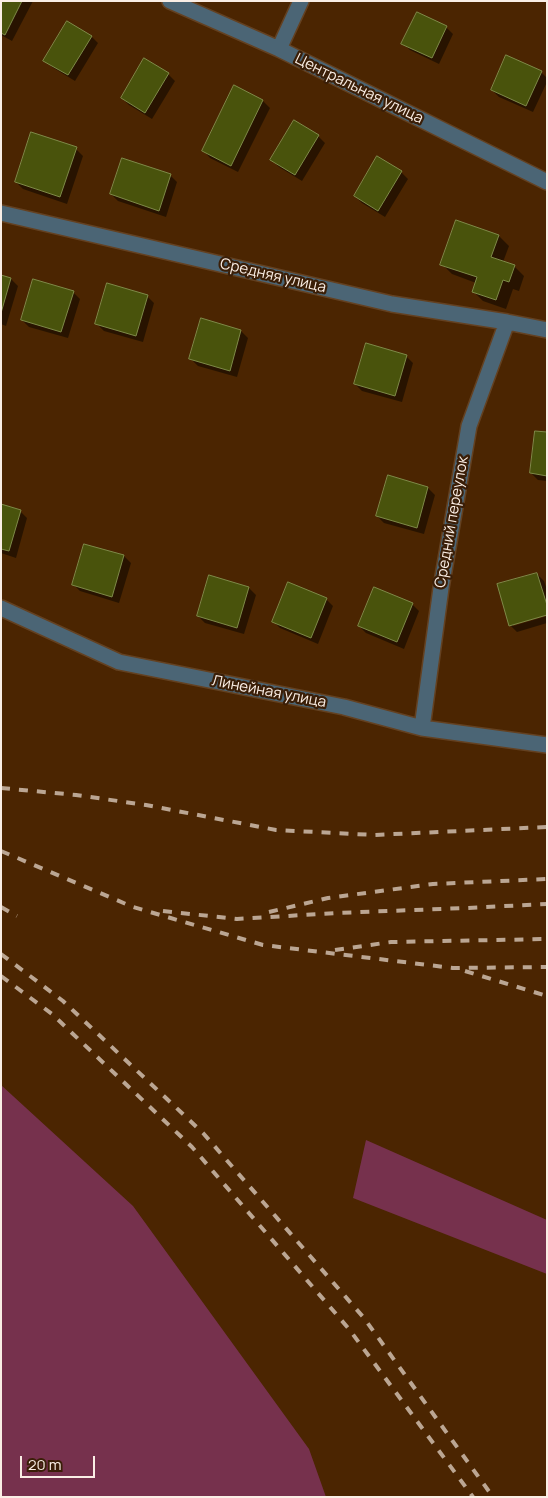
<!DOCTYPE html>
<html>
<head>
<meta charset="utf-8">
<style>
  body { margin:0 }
  #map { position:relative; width:548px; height:1498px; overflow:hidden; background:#4b2501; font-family:Manrope,sans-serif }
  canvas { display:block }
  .frame { position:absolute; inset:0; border:2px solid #faeee5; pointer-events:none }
  .scale { position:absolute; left:20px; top:1456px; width:75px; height:22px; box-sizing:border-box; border:2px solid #faeee5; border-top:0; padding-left:6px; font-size:15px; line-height:18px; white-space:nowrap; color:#faeee5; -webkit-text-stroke:4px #3a1e07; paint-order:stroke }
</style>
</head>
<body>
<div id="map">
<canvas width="548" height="1498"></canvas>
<div class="frame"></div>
<div class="scale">20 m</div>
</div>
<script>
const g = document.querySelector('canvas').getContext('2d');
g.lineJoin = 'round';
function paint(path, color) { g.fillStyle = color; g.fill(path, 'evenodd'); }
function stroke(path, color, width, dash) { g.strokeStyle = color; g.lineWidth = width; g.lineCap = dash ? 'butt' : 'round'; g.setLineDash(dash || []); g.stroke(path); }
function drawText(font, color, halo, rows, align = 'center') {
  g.font = font + ' Manrope,sans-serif'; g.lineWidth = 4.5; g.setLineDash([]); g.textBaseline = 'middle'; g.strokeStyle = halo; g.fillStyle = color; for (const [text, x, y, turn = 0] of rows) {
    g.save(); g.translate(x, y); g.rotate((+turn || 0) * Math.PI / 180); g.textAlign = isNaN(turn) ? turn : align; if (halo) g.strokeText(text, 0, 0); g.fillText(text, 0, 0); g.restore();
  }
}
paint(new Path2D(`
  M1 1085 133 1206 309 1449 326 1497H1Z
  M366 1140 547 1220V1274L353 1198Z`), '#76314d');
paint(new Path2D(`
  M1 1H33L12 41 1 35Z
  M446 27 453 34 439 64 410 50 403 43Z
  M91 36 98 43 75 81 52 67 45 60Z
  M145 60 168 74 175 81 152 119 129 105 122 98Z
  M541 72 547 78V82L533 112 499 97 492 90Z
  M263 101 270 108 238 172 210 158 204 151Z
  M318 136 325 143 302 181 279 167 272 160Z
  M76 149 83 156 67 204 23 189 16 182Z
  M401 172 408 179 385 217 362 203 355 196Z
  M170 175 177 182 166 217 118 201 111 194Z
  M499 236 509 246 503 262 514 266 524 276 519 291 513 289 506 309 483 301 473 291 476 283 452 274 442 264Z
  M1 277 11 279 18 286 6 326 1 324Z
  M73 292 80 299 68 338 29 327 22 320Z
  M147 296 154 303 143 342 104 331 97 324Z
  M202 320 241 331 248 338 237 377 198 366 191 359Z
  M406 356 413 363 402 402 362 391 355 384Z
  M547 434V481L538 480 531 473Z
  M389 476 428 488 435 495 424 534 384 523 377 516Z
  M1 506 20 511 27 518 16 558 1 553Z
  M85 545 124 556 131 563 119 603 80 591 73 584Z
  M537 574 544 581 547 590V613L513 623V626L547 616V623L517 632 510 625Z
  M249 588 256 595 244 634 205 623 198 616Z
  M326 599 333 606 318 644 280 628 273 621Z
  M412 604 419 611 404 649 366 633 359 626Z`), '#0007');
const building = new Path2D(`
  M1 1H22L5 35 1 33Z
  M417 12 447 26 432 58 401 44Z
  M67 21 92 36 68 75 43 61Z
  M506 55 542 71 526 106 491 90Z
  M144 58 169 73 145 113 121 98Z
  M234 85 263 100 231 166 202 151Z
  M294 120 319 135 295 175 270 160Z
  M31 132 77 147 60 197 15 182Z
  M377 156 402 171 378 211 354 196Z
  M122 158 171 174 159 211 110 194Z
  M456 220 499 235 491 257 515 265 509 282 503 280 496 300 472 292 477 277 440 265Z
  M1 275 11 278 1 313Z
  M33 279 74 291 61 332 21 320Z
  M107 283 148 295 136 336 95 324Z
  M201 318 241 330 230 371 189 359Z
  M366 343 407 355 395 396 354 384Z
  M535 431 547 432V476L530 473Z
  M388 475 428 487 417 528 376 516Z
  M1 504 21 510 9 551 1 549Z
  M84 544 124 555 112 597 72 585Z
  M537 573 547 605V615L509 626 497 584Z
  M209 575 249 587 237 628 197 616Z
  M288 582 327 598 311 638 272 622Z
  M374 587 413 603 397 642 358 626Z`);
paint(building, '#49530c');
stroke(building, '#7e8a48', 1);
const street = new Path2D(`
  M170 1 279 49 547 182
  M279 49 301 1
  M1 213 392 304 507 322 547 330
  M1 608 119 662 344 707 422 728 547 745
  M422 728 441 588 469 426 507 322`);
stroke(street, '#644121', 18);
stroke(street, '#4b6575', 15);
stroke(new Path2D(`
  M1 788 76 795 146 805 276 830 374 835 547 827
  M1 851 133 907 263 945 453 968 547 967
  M1 907 17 916
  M163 911 237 919 336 913 466 908 547 904
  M269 912 328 898 433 884 547 879
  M335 950 391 942 547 939
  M1 954 63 1001 203 1133 364 1318 493 1497
  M465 971 547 996
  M1 976 52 1014 192 1147 349 1329 473 1497`), '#bba693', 4, [9, 9]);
drawText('15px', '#faeee5', '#3a1e07', [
  ["Центральная улица",359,89,26],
  ["Средняя улица",273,276,13],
  ["Средний переулок",452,522,-80],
  ["Линейная улица",269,692,11]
]);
</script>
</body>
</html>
